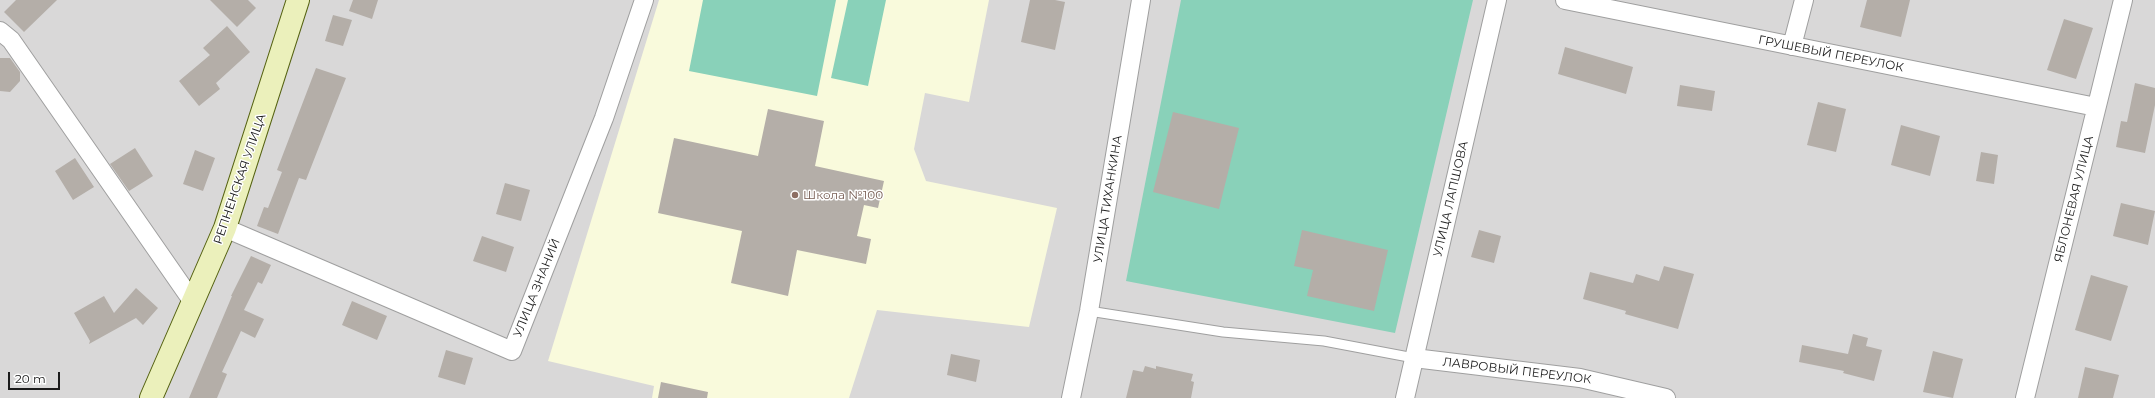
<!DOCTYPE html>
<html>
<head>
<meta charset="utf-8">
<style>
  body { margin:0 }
  #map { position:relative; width:2155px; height:398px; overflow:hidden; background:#ebe9e2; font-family:Montserrat,sans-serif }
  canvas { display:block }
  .scale { position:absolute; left:8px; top:372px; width:52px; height:18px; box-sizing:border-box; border:2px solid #1b1b1b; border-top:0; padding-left:5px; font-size:12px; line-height:14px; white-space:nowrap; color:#1b1b1b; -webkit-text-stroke:3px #fff; paint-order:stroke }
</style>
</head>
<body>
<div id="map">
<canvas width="2155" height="398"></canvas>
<div class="scale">20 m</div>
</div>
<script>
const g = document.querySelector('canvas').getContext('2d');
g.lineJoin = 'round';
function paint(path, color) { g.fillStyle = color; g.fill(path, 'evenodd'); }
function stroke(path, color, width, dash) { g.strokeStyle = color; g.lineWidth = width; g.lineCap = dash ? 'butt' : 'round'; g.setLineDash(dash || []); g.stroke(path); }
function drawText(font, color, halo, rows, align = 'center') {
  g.font = font + ' Montserrat,sans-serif'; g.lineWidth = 3; g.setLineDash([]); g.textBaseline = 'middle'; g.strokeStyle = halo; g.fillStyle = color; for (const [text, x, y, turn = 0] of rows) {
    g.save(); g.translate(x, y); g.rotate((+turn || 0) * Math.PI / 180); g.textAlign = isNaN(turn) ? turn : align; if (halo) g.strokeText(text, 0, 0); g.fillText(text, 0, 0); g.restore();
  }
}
paint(new Path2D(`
  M0 0H2155V398H0Z`), '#d9d8d8');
paint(new Path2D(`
  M659 0H989L969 102 925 93 914 149 926 181 1057 208 1029 327 877 310 849 398H652L654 386 548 361Z`), '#f9fadc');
paint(new Path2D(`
  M703 0H836L817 96 689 71Z
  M848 0H886L868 86 831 78Z
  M1181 0H1473L1395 333 1126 281Z`), '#89d1b9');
paint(new Path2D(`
  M16 0H57L24 32 4 12Z
  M210 0H248L256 8 237 27Z
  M353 0H378L372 19 349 11Z
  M1030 0H1055L1065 2 1055 50 1021 42Z
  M1867 0H1910L1901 37 1860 27Z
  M333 15 352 20 343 46 325 41Z
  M2064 19 2093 28 2076 79 2047 70Z
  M227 26 250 52 216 83 220 89 199 106 179 81 210 55 203 48Z
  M1565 47 1633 67 1626 94 1558 74Z
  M0 58H10L20 72V81L10 92 0 91Z
  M316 68 346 78 306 180 299 178 278 234 257 226 264 207 268 208 282 172 277 170Z
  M2135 83 2155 88V105L2145 153 2116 147 2121 121 2127 122Z
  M1680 85 1715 91 1712 111 1677 106Z
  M1818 102 1846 109 1836 152 1807 145Z
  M768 109 824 121 815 166 884 181 878 208 864 205 857 236 871 239 866 264 797 250 788 296 731 283 742 231 658 213 674 138 758 156Z
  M1173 112 1239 128 1219 209 1153 192Z
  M1901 125 1940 136 1930 176 1891 165Z
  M135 148 153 176 129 191 110 164Z
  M195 150 215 158 203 191 183 184Z
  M1981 152 1998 155 1994 184 1976 181Z
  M75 158 94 187 73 200 55 171Z
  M505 183 530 190 521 221 496 214Z
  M2121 203 2155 211 2148 245 2113 236Z
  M1302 230 1388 250 1374 311 1307 296 1313 270 1294 266Z
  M1479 230 1501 236 1494 263 1471 257Z
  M482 236 514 247 506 272 473 261Z
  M251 256 271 265 262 284 258 282 244 310 264 319 255 338 241 331 222 372 227 374 217 398H189L232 296H231Z
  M1664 266 1694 274 1678 329 1625 314 1626 311 1583 299 1590 272 1633 283 1636 274 1659 281Z
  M2091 275 2128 286 2111 341 2075 330Z
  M136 288 158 308 143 325 136 318 89 344 90 341 74 313 104 296 114 313Z
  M352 301 387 316 377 340 342 325Z
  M1853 334 1868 338 1866 346 1882 350 1874 381 1843 373 1844 371 1799 362 1802 345 1848 354Z
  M446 350 473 358 465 385 438 377Z
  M1933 351 1963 359 1953 398 1923 392Z
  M951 354 980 360 976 382 947 375Z
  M1145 366 1156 369V366L1193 374 1191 381 1194 382 1191 398H1126L1133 370 1143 372Z
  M2085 367 2119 375 2113 398H2078Z
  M661 382 708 392 707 398H658Z`), '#b4aea8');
const lane = new Path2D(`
  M1089 311 1223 332 1324 341 1414 358`);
const street = new Path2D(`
  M1565 0 2096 107
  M0 31 11 40 193 302
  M1792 46 1804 0
  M225 228 512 351 604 118 644 0
  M1414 358 1580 378 1666 398
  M1071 398 1089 311 1141 0
  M1405 398 1497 0
  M2025 398 2123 0`);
const secondary = new Path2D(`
  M151 398 225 228 298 0`);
stroke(lane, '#9f9f9f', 11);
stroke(street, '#9f9f9f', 20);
stroke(secondary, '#566312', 24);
stroke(lane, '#fff', 9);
stroke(street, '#fff', 18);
stroke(secondary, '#ebf0bb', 22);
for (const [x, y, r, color] of [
  [795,195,4,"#8d6e63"]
]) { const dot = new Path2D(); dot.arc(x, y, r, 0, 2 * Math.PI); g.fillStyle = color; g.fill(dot); stroke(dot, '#fff', 1.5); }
drawText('12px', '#1b1b1b', '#fff', [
  ["ГРУШЕВЫЙ ПЕРЕУЛОК",1831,54,11],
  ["РЕПНЕНСКАЯ УЛИЦА",240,179,-71],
  ["УЛИЦА ТИХАНКИНА",1108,199,-81],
  ["УЛИЦА ЛАПШОВА",1451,199,-77],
  ["ЯБЛОНЕВАЯ УЛИЦА",2074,199,-76],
  ["УЛИЦА ЗНАНИЙ",537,288,-68],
  ["ЛАВРОВЫЙ ПЕРЕУЛОК",1517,371,7]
]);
drawText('12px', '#785e54', '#fff', [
  ["Школа №100",803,195]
], 'left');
</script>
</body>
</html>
